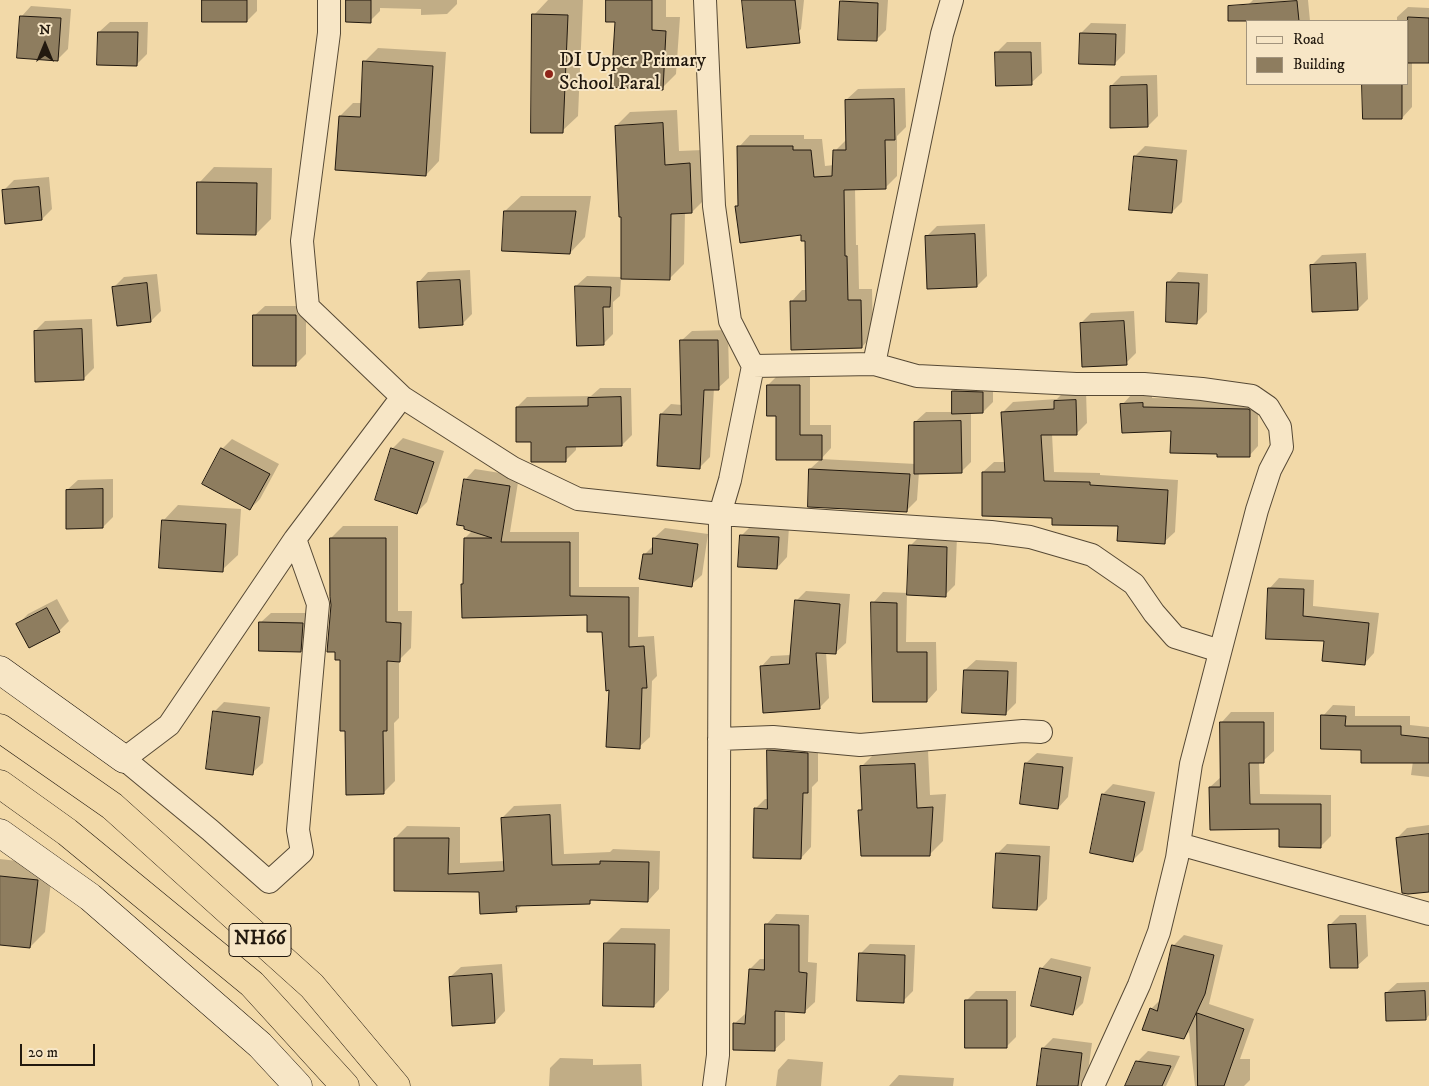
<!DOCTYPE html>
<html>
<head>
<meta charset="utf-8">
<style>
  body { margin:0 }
  #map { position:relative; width:1429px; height:1086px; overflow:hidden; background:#f2d9a8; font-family:"IM FELL DW Pica",serif }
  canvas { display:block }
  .legend { position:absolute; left:1246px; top:20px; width:162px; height:65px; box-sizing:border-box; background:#f7e6c6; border:1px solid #a2947d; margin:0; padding:6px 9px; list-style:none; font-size:15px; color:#22190f }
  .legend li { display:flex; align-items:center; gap:10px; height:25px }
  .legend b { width:25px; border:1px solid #a2947d }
  .north { position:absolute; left:20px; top:20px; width:50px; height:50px; -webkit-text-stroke:4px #f7e6c6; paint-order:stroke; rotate:0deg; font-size:14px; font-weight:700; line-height:20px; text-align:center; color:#22190f }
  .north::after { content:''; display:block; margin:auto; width:18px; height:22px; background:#22190f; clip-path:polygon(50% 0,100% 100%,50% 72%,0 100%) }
  .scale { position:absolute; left:20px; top:1044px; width:75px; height:22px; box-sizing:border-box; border:2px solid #22190f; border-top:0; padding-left:6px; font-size:15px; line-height:18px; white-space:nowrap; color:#22190f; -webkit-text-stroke:4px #f7e6c6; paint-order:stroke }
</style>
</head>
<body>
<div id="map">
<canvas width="1429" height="1086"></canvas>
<ul class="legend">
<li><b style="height:6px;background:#f7e6c6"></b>Road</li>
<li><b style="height:14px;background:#8e7d5f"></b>Building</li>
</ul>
<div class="north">N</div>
<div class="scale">20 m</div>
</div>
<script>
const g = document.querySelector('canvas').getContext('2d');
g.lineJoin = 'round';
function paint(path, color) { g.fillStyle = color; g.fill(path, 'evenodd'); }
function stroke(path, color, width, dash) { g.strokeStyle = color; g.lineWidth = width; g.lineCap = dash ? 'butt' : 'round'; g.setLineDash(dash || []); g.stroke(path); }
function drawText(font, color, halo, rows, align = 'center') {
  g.font = font + ' "IM FELL DW Pica",serif'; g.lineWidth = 4; g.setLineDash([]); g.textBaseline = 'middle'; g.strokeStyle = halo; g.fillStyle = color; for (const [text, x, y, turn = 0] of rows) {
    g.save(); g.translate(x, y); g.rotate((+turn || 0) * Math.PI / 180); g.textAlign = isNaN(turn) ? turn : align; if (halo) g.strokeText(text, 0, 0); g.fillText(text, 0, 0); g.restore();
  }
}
paint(new Path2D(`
  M203 0H257V11L247 21Z
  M348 0H457V4L447 14 421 15V9L380 8V11L370 21Z
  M548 0H583L578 116 562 131 534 15Z
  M607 0H666V17H680L676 74 662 88 617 21Z
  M743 0H804L801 29 787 43Z
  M842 0H888L886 30 876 40 841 2Z
  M1253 0H1308L1310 21H1249L1248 5Z
  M31 6 71 9 68 49 58 59 21 17Z
  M1408 7 1429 8V62H1412V107L1402 118H1364V84H1408V21H1397V17Z
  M110 22H148L147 54 137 64 99 32Z
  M1091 23 1126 24 1125 53 1115 63 1081 33Z
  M1007 42H1041L1042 73 1031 83 996 53Z
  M378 48 446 52 439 161 426 175 340 116 353 103H362L364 62Z
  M1157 75 1158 116 1148 126 1111 86 1121 76Z
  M905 88 906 127 897 136V176L885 188H855L856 245H858L859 289H872L873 335 862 347 791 302 802 290H807L806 240 802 233 737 207 739 204V147L750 135H804V139H822L825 166 834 165 835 151 847 139 846 100 858 89Z
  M677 110 679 151 703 150 706 198 692 212H685L684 264 670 278H621L620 296 613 302V334L603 344 576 286 587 276 622 277 623 215 616 126 630 112Z
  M1145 146 1187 150 1182 202 1172 212 1135 156Z
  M214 167 272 168 271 219 256 234 199 183Z
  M49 177 52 209 42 219 3 191 14 180Z
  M521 196H591L585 237 570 253 505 211Z
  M985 224 987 276 977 286 926 237 937 226Z
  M1366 253 1368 299 1358 309 1311 266 1322 255Z
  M470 270 472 314 462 324 418 283 428 272Z
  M1178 272 1208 274 1207 312 1197 322 1168 283Z
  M157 274 161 311 151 321 113 288 124 277Z
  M265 306H306V354L295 365 254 316Z
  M1134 311 1136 353 1126 363 1081 323 1091 313Z
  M92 319 94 368 83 379 35 331 45 321Z
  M728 330 729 378 718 388H714L710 457 700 467 661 414 671 404 682 405 681 341 692 331Z
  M778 375H810V425H831V448L821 459 916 464 915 422 926 412H953V391L963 381 993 383V402L983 412H971V462L961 472H919L917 500 906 511 810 469 821 459 777 415 768 385Z
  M600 388H631L632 435 622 445 576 446V450L565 461 533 440 517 407 527 397 591 396Z
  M1065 391H1086L1087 423 1077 433 1052 434 1054 472 1100 473V475L1178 480 1175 532 1164 542 1119 524 1053 516 983 472 994 462H1006L1002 413 1013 402 1057 399Z
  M1152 394V398L1258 400V446L1249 456 1218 453 1122 405 1131 395Z
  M403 438 444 451 427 502 417 512 392 449Z
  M232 439 279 464 260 499 250 509 222 449Z
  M475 469 519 476 510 532H579V587H639L638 637 654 636 657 676 652 681 650 737 639 747 611 689 603 631 588 613 464 584 465 538 473 530 465 480Z
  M113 479V517L103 527 67 490 78 480Z
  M178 505 241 509 238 555 222 570 163 521Z
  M343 526H398V611H412L411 648 399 660V718L394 723 395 781 383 793 346 730 341 659 332 605 331 538Z
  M751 526 789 527 787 557 777 568 741 536Z
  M665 528 708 534 702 575 691 585 644 555 654 545V538Z
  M920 536 957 537 955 585 945 595 907 594 906 642H936L937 690 927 701H874L873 603 883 592 909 593 910 546Z
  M1279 578 1314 580 1313 606 1379 613 1374 653 1364 664 1325 640 1269 589Z
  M806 591 850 594 846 643 835 653 826 652 829 698 819 708 761 667 771 656 791 655 796 601Z
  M57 599 69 621 59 631 18 624 28 614Z
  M271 613H313L310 640 300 650 260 623Z
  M976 660 1017 662 1016 703 1005 714 965 670Z
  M224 702 270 707 263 763 252 773 214 712Z
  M1333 705 1355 706V716H1410V725L1429 727V777L1411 775 1413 761 1362 749 1323 716Z
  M1231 712H1274V751L1263 761H1259L1260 794 1331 795V836L1321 846 1281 828 1210 787 1221 777V723Z
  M778 741 818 744V781L812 787 811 847 801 858 755 809 765 799H768V751Z
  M928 750 930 795 946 794 943 841 929 855 859 811 863 807 861 767 875 753Z
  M1037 753 1073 757 1068 797 1058 808 1026 763Z
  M1113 784 1155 792 1143 850 1133 860 1091 852 1103 794Z
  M561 804 564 854 610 852 613 849 660 851 659 889 648 901 593 899 589 903 523 904 516 911 480 891 395 890V838L407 826 460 827V863L505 861 502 818 514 806Z
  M1429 825V890L1397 838 1407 828Z
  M1007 844 1050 846 1047 899 1037 909 997 854Z
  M0 859 53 865 45 932 30 947 0 944Z
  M776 914 809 915 808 962 817 963 815 1002 804 1012 785 1011V1040L774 1050 734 1024 745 1014H747L750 969 760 959H765L766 925Z
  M1340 915H1366L1368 956 1357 966 1329 926Z
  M621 928 670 929 669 990 654 1006 605 944Z
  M1184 935 1223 945 1209 1004 1254 1019 1240 1059H1250V1080L1244 1086H1195L1189 1032 1184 1037 1151 1009 1160 1000 1173 946Z
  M870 944 915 945 913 991 903 1001 860 954Z
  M1051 958 1091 967 1083 1003 1072 1014 1041 969Z
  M502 964 505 1011 495 1022 450 977 461 967Z
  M1429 982V1015L1426 1019 1386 993 1397 983Z
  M976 991H1016V1037L1006 1047 966 1001Z
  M1053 1038 1092 1043 1086 1086H1038L1043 1048Z
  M1148 1051 1180 1056 1166 1086H1126L1137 1062Z
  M560 1058 593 1059V1065L641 1064 642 1086H549L550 1068Z
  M788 1059 823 1062 821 1086H776L778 1070Z
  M899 1075 954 1078 953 1086H889Z`), '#0003');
const building = new Path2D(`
  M202 0H247V22H202Z
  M346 0H371V23L346 22Z
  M606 0H652V30L666 31 663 90 611 87 615 22H606Z
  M742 0H795L800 43 747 48Z
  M840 1 878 3 877 41 838 40Z
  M1297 1 1299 21H1228V6Z
  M532 14 568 15 563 133H531Z
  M20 16 61 18 58 61 17 58Z
  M1408 17 1429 18V63H1408Z
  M98 32H138L137 66 97 65Z
  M1080 33 1116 34 1115 65 1079 64Z
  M995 52H1031L1032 85 996 86Z
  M363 61 433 66 426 176 335 170 339 116 360 117Z
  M1362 84H1402V119H1363Z
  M1147 85 1148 127 1110 128V86Z
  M894 99 895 140H885L886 189 844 190 845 256H847L848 300H861L862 348 791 350 790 301H806L805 241H801V235L740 243 735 206H738L737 146H793V150H811L814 177 832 176 833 150H846L845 100Z
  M663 123 665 165 690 163 692 213 671 214 670 280 621 279V217H619L615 126Z
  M1134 156 1177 160 1172 213 1129 210Z
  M197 182 257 183 256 235 197 234Z
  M39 187 42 220 5 224 2 190Z
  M504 211H576L570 254 502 251Z
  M975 234 977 287 927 289 925 236Z
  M1356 263 1358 310 1312 312 1310 265Z
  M460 280 463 325 419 328 417 282Z
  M1167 282 1199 283 1197 324 1166 322Z
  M147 283 151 322 117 326 112 287Z
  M575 286 611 287 610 307H603L604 345 577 346Z
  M253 315H296V366H253Z
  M1124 321 1127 365 1082 367 1080 323Z
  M82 329 84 380 35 382 34 331Z
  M680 340H718L719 390H704L700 469 657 466 660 414 681 415Z
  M767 385H800V435H822V460H776V416H767Z
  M952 391 983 392V413L952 414Z
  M621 397 622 446 566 447V462H531V442H516V407L588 406V398Z
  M1076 400 1077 435H1041L1044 481 1090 482V485L1168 490 1165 544 1117 541 1118 526 1052 525V518L982 516V472H1005L1001 412 1054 409V401Z
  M1143 403V407L1248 409 1250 410V457H1217V454L1170 453 1171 431 1122 433 1120 404Z
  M961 421 962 473 914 474V422Z
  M221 448 270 474 250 510 202 484Z
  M391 448 434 462 417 514 375 500Z
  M809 469 910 474 907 512 808 507Z
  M464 479 510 486 501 542H570V596L629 597V647L644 646 647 688H642L640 749 606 747 609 690 606 691 602 632H587V615L462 618 461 584H463L464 538H492L464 529V526L457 525Z
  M103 489V528L66 529V490Z
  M162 520 226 524 223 572 159 568Z
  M740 535 779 537 777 569 738 567Z
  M330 538H386V622L401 623 400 662 387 661V731H383L384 794 346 795 345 731H340V660H335V652H327L331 605 330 597Z
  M653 538 698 544 692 587 639 579 643 554H652Z
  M909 545 947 547 946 597 907 595Z
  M1268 588 1304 589 1303 616 1369 623 1365 665 1322 661 1324 641 1266 639Z
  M795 600 840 604 836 654 816 653 820 709 763 713 760 666 789 664Z
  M871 602 897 603V652H927V702H873Z
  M47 608 60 632 29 648 16 624Z
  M259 622 303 623 301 652 259 651Z
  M964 670 1008 671 1006 715 962 713Z
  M213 711 260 717 253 775 206 769Z
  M1321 715 1346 716 1345 726H1401V735L1429 738V763H1361V750L1321 749Z
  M1220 722H1264V763H1249L1250 804H1321V848L1279 847V829L1210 830 1209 787H1220Z
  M767 750 808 753V793H803L801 859 753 858 754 808 767 809Z
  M1025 763 1063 767 1058 809 1020 804Z
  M915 764 917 808 933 807 930 856H861L858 810H862L860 766Z
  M1102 794 1145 802 1133 862 1090 853Z
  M550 815 552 865 600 864V861L649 862 648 902 590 900V904L516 906 517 912 480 914 479 892 394 891V838H449L448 874 504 871 501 818Z
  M1429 834V892L1408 894 1402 893 1396 838Z
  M996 853 1040 856 1037 910 993 908Z
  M0 876 38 880 30 948 0 945Z
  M765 924 799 925V972L807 973 805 1013 775 1011V1051L733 1050V1023L745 1024 749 969 764 970Z
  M1356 924 1358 968H1330L1328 925Z
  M604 943 655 944 654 1007 603 1006Z
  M1172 945 1214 955 1205 994 1184 1039 1142 1030 1150 1008 1157 1011Z
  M859 953 905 955 904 1003 857 1001Z
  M1040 968 1081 977 1073 1015 1031 1006Z
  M492 974 495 1023 452 1026 449 977Z
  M1425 991 1426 1020 1386 1021 1385 993Z
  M965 1000H1007V1048H965Z
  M1197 1013 1244 1029 1224 1086H1198Z
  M1042 1048 1082 1053 1078 1086H1037Z
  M1136 1061 1171 1066 1162 1086H1125Z`);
paint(building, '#8e7d5f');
stroke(building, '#22190f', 1);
const street = new Path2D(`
  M329 0V33L302 241 308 307 402 397 513 468 578 499 720 514 991 532 1030 537 1092 555 1134 584 1154 613 1175 637 1220 651
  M705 0 714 206 730 321 753 366 730 480 720 514 718 1055 714 1086
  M874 364 942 34 952 0
  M753 366 874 364 917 376 1076 384H1144L1202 389 1252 396 1268 407 1280 427 1282 447 1270 470 1257 510 1191 764 1177 858 1159 932 1139 985 1093 1086
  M295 539 318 604 298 830 302 852 269 882 210 830 124 759 169 725 295 539 402 397
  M719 739 773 737 860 745 1023 731 1041 732
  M1179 844 1429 914`);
const secondary = new Path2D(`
  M0 670 124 759
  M0 833 90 897 260 1045 298 1086`);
const highway = new Path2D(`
  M0 728 112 806 312 986 396 1086
  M0 784 67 832 252 984 345 1086`);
stroke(street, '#564935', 24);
stroke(secondary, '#22190f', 29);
stroke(highway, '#22190f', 29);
stroke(street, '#f7e6c6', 22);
stroke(secondary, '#f7e6c6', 28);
stroke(highway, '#f2d9a8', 28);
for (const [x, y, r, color] of [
  [549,74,5,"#8f2418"]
]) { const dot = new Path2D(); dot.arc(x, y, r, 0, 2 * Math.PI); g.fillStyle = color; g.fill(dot); stroke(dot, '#f7e6c6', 2); }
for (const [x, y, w] of [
  [260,940,62]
]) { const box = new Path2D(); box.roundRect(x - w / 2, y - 16.5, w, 33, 4); g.fillStyle = '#f7e6c6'; g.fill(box); stroke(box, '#22190f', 1); }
drawText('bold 19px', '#22190f', null, [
  ["NH66",260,940]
]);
drawText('20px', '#22190f', '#f7e6c6', [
  ["DI Upper Primary",559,62],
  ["School Paral",559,85]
], 'left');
</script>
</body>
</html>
